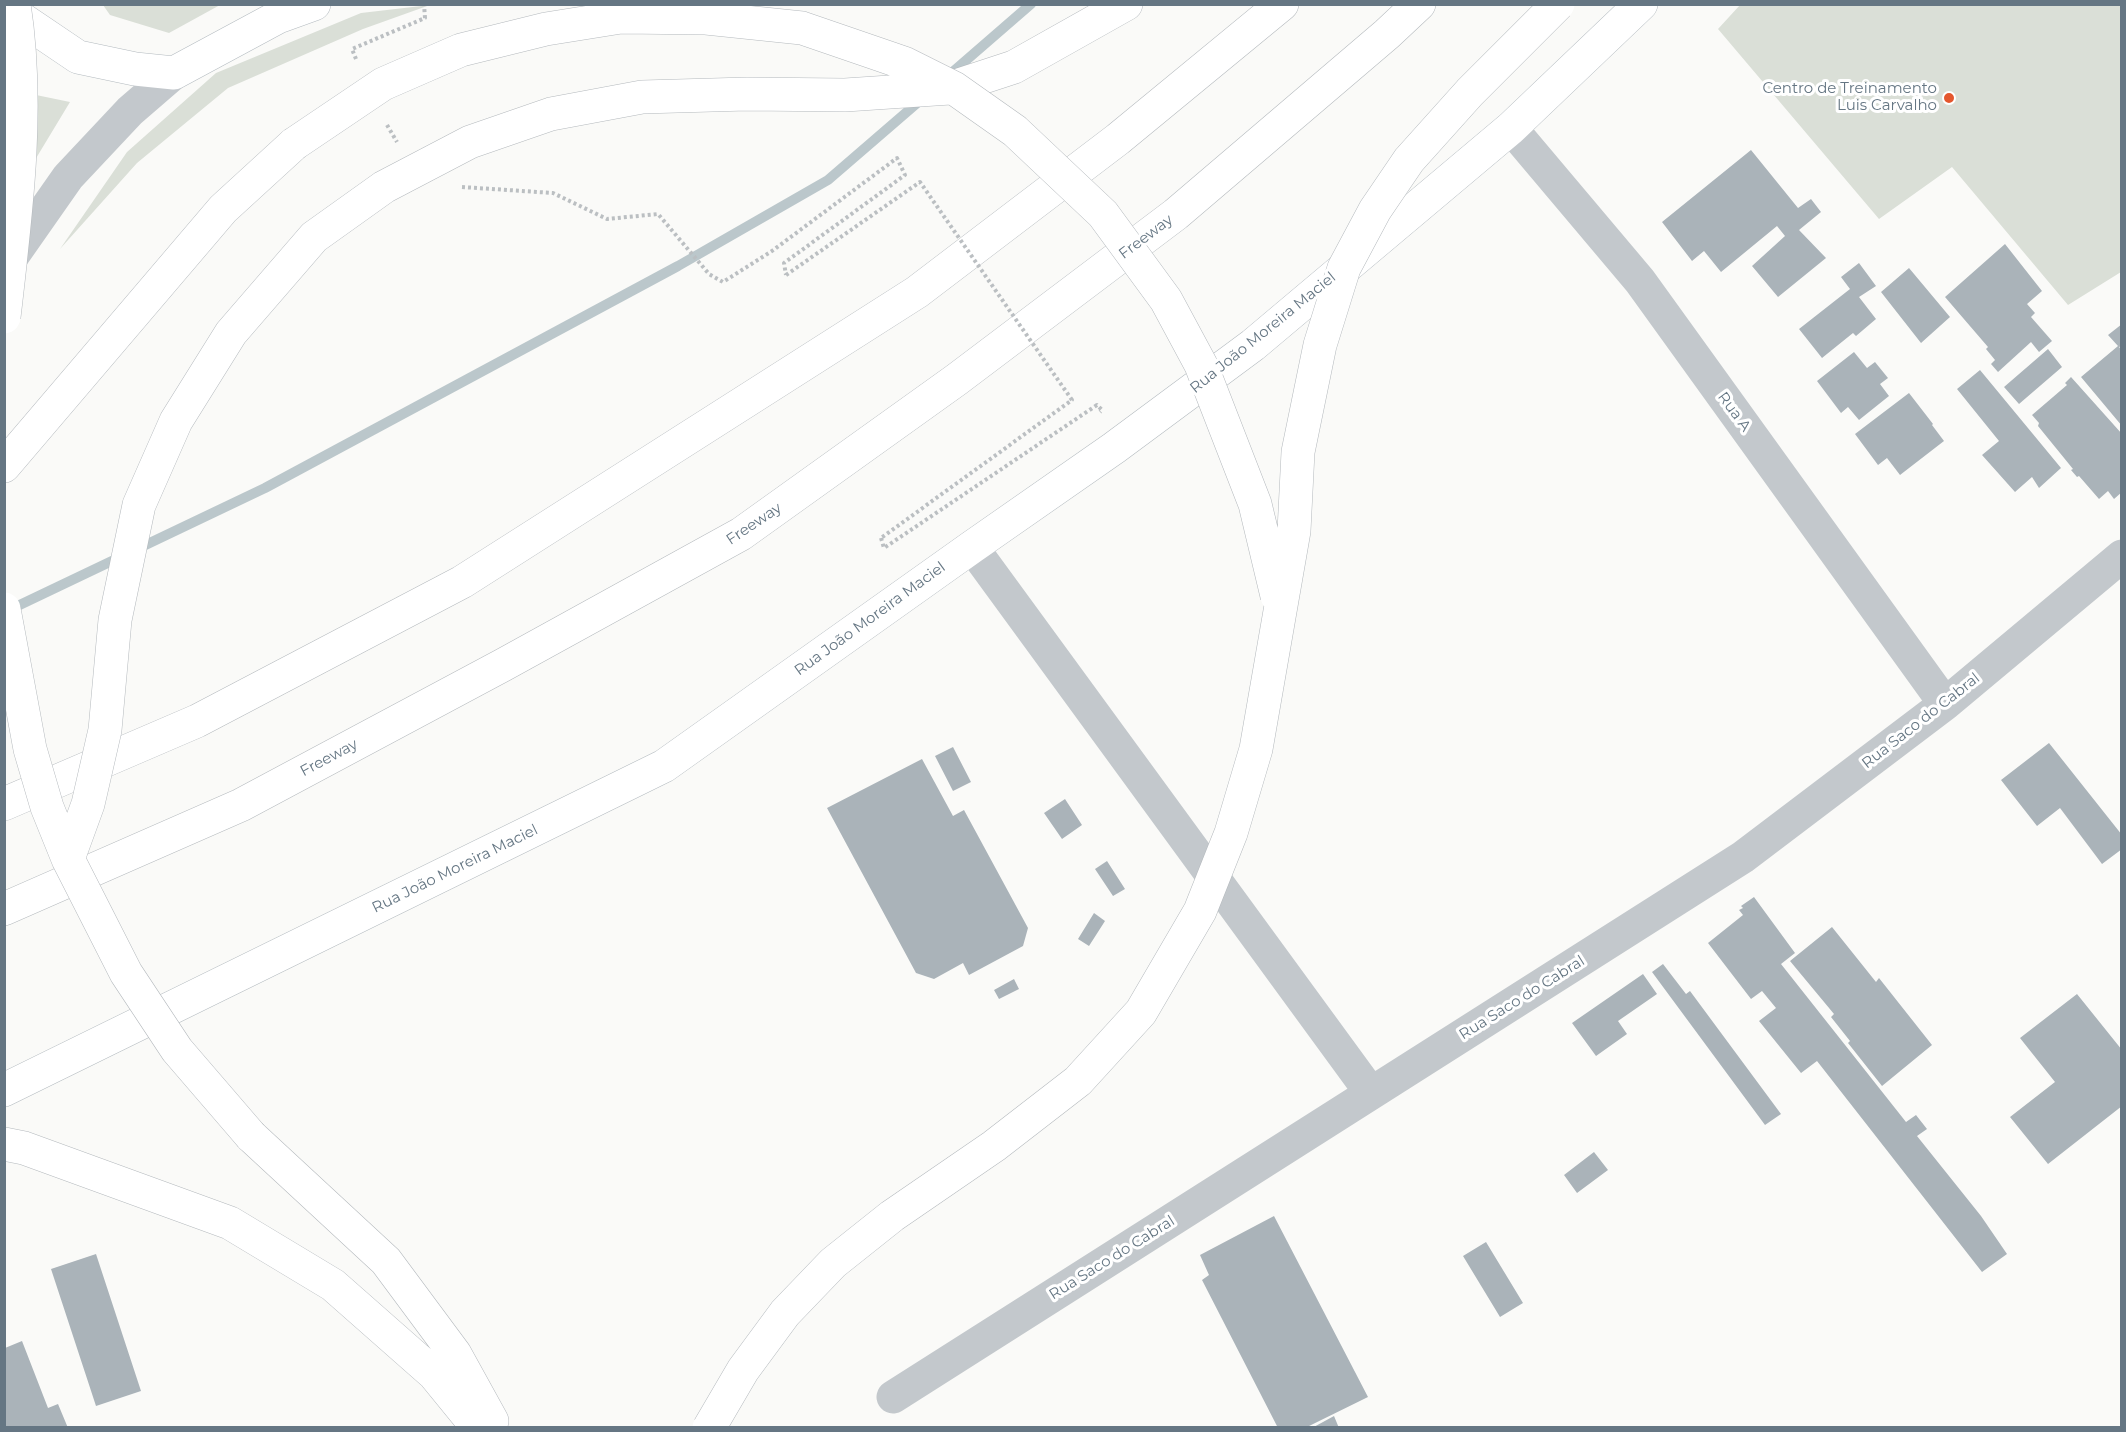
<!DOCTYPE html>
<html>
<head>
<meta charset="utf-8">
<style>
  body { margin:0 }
  #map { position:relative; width:2126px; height:1432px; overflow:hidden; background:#fafaf8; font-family:Montserrat,sans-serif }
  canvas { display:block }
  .frame { position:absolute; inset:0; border:6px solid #657683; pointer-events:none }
</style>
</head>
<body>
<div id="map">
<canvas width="2126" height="1432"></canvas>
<div class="frame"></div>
</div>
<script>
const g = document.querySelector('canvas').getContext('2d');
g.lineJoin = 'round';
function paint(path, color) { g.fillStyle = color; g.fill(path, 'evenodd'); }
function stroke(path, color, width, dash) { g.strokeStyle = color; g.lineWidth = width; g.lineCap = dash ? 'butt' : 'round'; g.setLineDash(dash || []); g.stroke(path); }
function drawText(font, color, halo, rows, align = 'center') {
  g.font = font + ' Montserrat,sans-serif'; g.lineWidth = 6; g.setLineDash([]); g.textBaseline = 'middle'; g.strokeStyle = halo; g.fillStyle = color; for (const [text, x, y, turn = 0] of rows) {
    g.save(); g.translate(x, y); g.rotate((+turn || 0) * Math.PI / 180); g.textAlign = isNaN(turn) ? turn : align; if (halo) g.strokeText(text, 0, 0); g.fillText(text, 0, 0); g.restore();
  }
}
paint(new Path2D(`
  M103 5H220L169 33 110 15Z
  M430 5 363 29 228 88 137 163 60 249 127 152 216 73 361 13Z
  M1740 5H2121V272L2068 305 1952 167 1879 219 1718 29Z
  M7 89 70 102 9 203Z`), '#dadfd7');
stroke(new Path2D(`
  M948 76 1031 4
  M7 611 265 488 678 266 828 180 923 98`), '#bbc7cb', 10);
paint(new Path2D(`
  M1751 150 1798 208 1811 199 1821 212 1799 230 1826 258 1778 297 1752 266 1785 236 1777 226 1721 272 1704 251 1692 261 1662 222Z
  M2005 244 2042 291 2027 304 2035 313 2031 317 2052 341 2039 352 2031 342 1998 372 1991 364 1995 360 1986 349 1988 347 1945 297Z
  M1859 263 1876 286 1859 297 1876 319 1856 336 1853 333 1822 358 1799 329 1850 289 1841 277Z
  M1909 268 1950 317 1921 343 1881 292Z
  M2122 324V346L2119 347 2122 350V426L2081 377 2118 346 2108 335Z
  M2048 349 2062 367 2019 404 2004 387Z
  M1854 352 1867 368 1875 362 1888 378 1880 384 1889 396 1859 420 1848 407 1841 413 1817 381Z
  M1980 370 2061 468 2039 488 2032 477 2015 492 1982 455 1999 441 1957 389Z
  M2071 377 2122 434V492L2114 499 2108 491 2099 499 2079 476 2077 477 2071 470 2073 469 2038 426 2039 423 2032 415 2067 385 2065 383Z
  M1909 393 1933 424 1932 425 1944 441 1900 475 1887 458 1878 465 1855 434Z
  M2049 743 2122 835V849L2102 864 2060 808 2037 826 2001 780Z
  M953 747 971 782 953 791 935 756Z
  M922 759 953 816 964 810 1028 928 1023 946 969 975 963 963 934 979 916 973 827 808Z
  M1065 799 1082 825 1062 839 1044 813Z
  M1107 861 1125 889 1113 896 1095 869Z
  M1754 897 1795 953 1781 964 1906 1122 1916 1115 1927 1129 1917 1136 1981 1216 2007 1254 1982 1272 1817 1061 1801 1073 1759 1021 1776 1008 1762 991 1751 999 1708 943 1743 915 1739 910 1743 908 1741 906Z
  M1094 913 1105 921 1089 946 1078 939Z
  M1832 927 1876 982 1879 978 1932 1045 1882 1086 1848 1043 1850 1041 1831 1017 1834 1014 1790 961Z
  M1663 964 1686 994 1690 991 1781 1114 1765 1125 1652 972Z
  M1643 974 1657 994 1618 1021 1627 1034 1596 1056 1572 1023Z
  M1014 979 1019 989 999 999 994 990Z
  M2077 994 2122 1050V1106L2048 1164 2010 1117 2055 1082 2020 1038Z
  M1594 1152 1608 1170 1577 1193 1564 1175Z
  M1274 1216 1368 1397 1305 1428H1278L1202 1280 1209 1275 1200 1255Z
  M1486 1242 1523 1303 1500 1317 1463 1256Z
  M96 1254 141 1391 96 1406 51 1269Z
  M22 1341 48 1408 58 1404 68 1428H5V1348Z
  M1334 1416 1339 1428H1312Z`), '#aab3b9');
const secondary = new Path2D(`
  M4 7 78 57 135 69 174 73 278 17 314 4
  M4 1090 664 766 972 547 1114 448 1253 345 1511 128 1641 4`);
const highway = new Path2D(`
  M950 88 1014 67 1126 4
  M4 466 223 209 294 144
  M4 804 197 721 462 582 917 292 1118 139 1282 4
  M4 909 241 805 503 665 741 534 956 380 1176 214 1387 34 1419 4
  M251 1136 386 1261 455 1354 492 1421
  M4 1144 24 1148 230 1223 333 1285 434 1374 478 1428`);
stroke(secondary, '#b3babf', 34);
stroke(highway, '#b4b9bd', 34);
stroke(new Path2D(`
  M356 59 352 49 425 18 424 4
  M387 125 397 142
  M462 187 553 193 607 219 658 214 709 274 723 282 772 251 897 158 905 175 784 263 786 275
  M881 538 884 548 1097 405 1102 410 1100 412`), '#bbbfc2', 4, [3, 3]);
stroke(new Path2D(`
  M1511 128 1640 281 1945 704
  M5 267 68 177 130 111 174 73
  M972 547 1371 1093
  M893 1397 1743 857 1945 704 2122 556`), '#c3c8cc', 33);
stroke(secondary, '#fff', 33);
stroke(highway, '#fff', 33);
const highwayBridge = new Path2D(`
  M294 144 383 84 461 50 546 29 621 17 706 18 802 28 904 63 954 88 1015 131 1103 214 1166 300 1201 365 1255 504 1277 596
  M4 317C16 214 30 107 14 4
  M4 609 30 749 47 807 68 859 126 973 177 1050 251 1136
  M68 859 88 804 105 730 115 620 139 505 176 421 231 333 314 237 384 187 470 142 551 114 642 97 747 94 845 95 950 88
  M709 1428 743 1370 785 1313 833 1263 892 1216 994 1146 1078 1081 1141 1012 1200 911 1231 833 1256 749 1294 531 1298 452 1320 345 1344 268 1375 210 1409 160 1470 92 1558 4`);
stroke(highwayBridge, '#b4b9bd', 34, []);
stroke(new Path2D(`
  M786 275 920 182 1072 400 881 538`), '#bbbfc2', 4, [3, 3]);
stroke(highwayBridge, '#fff', 33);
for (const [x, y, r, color] of [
  [1949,98,6,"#e4572e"]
]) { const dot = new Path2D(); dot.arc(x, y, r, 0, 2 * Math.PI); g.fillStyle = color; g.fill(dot); stroke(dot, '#fff', 2); }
drawText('15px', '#657683', '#fff', [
  ["Centro de Treinamento",1937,89],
  ["Luis Carvalho",1937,106]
], 'right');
drawText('15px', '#657683', '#fff', [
  ["Freeway",1146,237,-37],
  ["Rua João Moreira Maciel",1263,333,-39],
  ["Rua A",1734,412,54],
  ["Freeway",754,524,-34],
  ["Rua João Moreira Maciel",870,619,-36],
  ["Rua Saco do Cabral",1921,721,-38],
  ["Freeway",329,758,-28],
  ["Rua João Moreira Maciel",455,869,-26],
  ["Rua Saco do Cabral",1522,998,-32],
  ["Rua Saco do Cabral",1112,1258,-32]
]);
</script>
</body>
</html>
